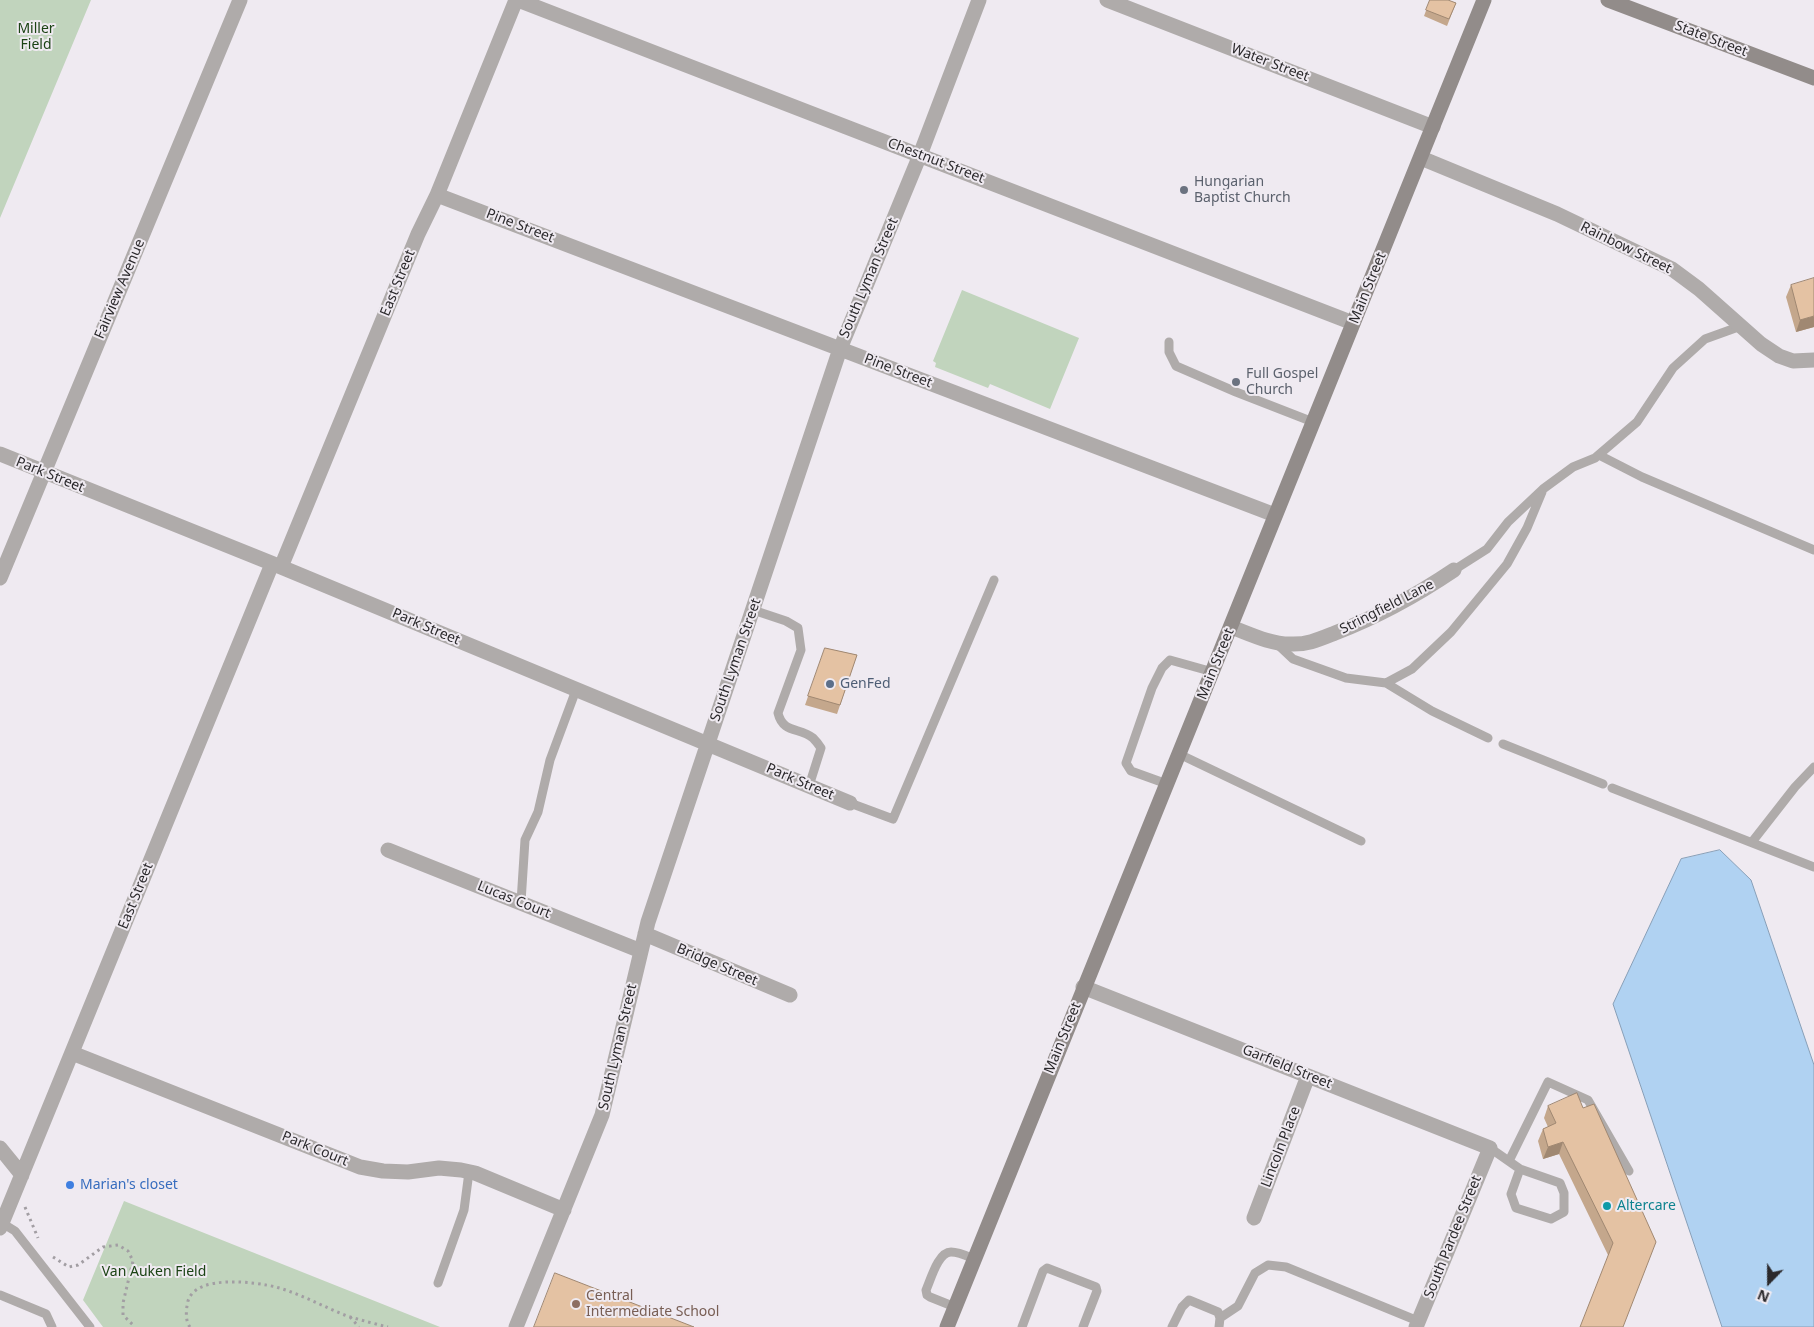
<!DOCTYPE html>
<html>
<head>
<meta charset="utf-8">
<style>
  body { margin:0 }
  #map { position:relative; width:1814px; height:1327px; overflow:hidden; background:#efeaf1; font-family:"Noto Sans",sans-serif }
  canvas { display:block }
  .north { position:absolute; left:1744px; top:1257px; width:50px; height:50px; -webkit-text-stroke:4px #efeaf1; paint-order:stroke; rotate:202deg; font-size:14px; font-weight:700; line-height:20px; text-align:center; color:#2b292c }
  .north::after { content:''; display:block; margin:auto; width:18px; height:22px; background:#2b292c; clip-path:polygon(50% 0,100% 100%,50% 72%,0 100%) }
</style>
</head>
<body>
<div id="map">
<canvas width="1814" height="1327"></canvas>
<div class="north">N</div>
</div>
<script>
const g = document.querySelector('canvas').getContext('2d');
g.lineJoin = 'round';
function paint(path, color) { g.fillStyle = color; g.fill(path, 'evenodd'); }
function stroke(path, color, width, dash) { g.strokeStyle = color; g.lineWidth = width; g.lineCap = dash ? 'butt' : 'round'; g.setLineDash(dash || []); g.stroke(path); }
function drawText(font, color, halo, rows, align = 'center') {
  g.font = font + ' "Noto Sans",sans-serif'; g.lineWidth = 4; g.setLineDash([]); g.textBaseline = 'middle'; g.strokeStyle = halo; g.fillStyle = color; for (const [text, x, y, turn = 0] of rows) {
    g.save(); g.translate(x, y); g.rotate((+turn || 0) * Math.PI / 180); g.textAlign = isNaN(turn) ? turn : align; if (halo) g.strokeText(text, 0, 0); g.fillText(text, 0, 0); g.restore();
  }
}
paint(new Path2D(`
  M0 0H91L0 218Z
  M962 290 1079 338 1050 409 990 384 988 388 935 367 936 363 933 361Z
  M124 1201 440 1327H103L83 1300Z`), '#c1d4bd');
const water = new Path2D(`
  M1720 850 1751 880 1814 1065V1327H1722L1613 1004 1681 859Z`);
paint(water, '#b0d2f2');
stroke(water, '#889fb7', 1);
stroke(new Path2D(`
  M25 1207 38 1238
  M53 1257 69 1267 78 1265 103 1247 118 1245 128 1251 133 1261 123 1303V1315L135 1327
  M350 1317 359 1327
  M190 1327C185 1321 186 1309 188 1301 196 1274 255 1282 276 1287 301 1294 324 1307 347 1316 361 1320 375 1324 388 1327`), '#a29ea3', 3, [2.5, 4]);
stroke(new Path2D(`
  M1169 342V352L1176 366 1236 392 1313 422
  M1599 455 1642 477 1814 550
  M1454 570 1487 549 1508 522 1543 489 1573 467 1595 458 1637 422 1673 368 1705 339 1741 326
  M753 610 786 621 798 628 801 650 778 713C783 734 800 727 813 738 816 741 819 745 821 748L809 786
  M1276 643 1293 659 1346 678 1386 683 1412 669 1451 632 1507 564 1527 528 1542 492
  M1386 683 1432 711 1488 738
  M1503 744 1603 784
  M1179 754 1361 841
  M1167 784 1131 771 1126 763 1152 688 1162 668 1170 660 1213 672
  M1612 788 1814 867
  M850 803 893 819 994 580
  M1752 842 1795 787 1814 767
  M521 902 525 840 538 812 550 760 576 690
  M1490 1148 1520 1169 1511 1194 1516 1208 1551 1219 1564 1212V1193L1560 1183 1520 1169
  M1509 1161 1548 1082 1588 1100 1629 1171
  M2 1223 15 1231 90 1327
  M438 1283 464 1210 469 1172
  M0 1295 46 1314 52 1327
  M955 1307 930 1297 927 1295 926 1290C931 1279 938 1252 951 1252 959 1252 967 1256 974 1259
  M1220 1318 1238 1306 1255 1273 1268 1265 1286 1267 1418 1321
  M1022 1327 1043 1271 1047 1268 1096 1287 1097 1291 1083 1327
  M1172 1327 1182 1307 1189 1300 1218 1312 1220 1318 1219 1327`), '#afabaa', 9);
stroke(new Path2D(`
  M518 0 1353 323
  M1107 0 1433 127
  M1421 158 1557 214 1672 269 1699 289 1761 344 1779 356 1793 361 1814 360
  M437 195 1275 515
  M0 454 281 567 850 803
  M281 567 418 234 437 195 516 0
  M0 578 240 0
  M1231 627C1250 634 1270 644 1290 644 1307 645 1320 639 1335 633 1377 617 1417 595 1454 570
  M388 850 641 951
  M645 934 790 995
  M1083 987 1490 1148 1416 1327
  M72 1053 360 1167 383 1171 408 1172 439 1168 461 1170 475 1173 564 1210
  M0 1148 22 1175
  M1254 1218 1308 1076
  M0 1228 272 564
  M516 1327 602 1115 648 922 840 349 920 155 979 0`), '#afabaa', 15);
stroke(new Path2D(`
  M1608 0 1814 78
  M947 1327 1484 0`), '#928c8a', 15);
paint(new Path2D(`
  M1430 0 1456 3 1447 26 1424 16Z
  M1791 285 1814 327 1796 332 1786 297Z
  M825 648 857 655 837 714 805 705Z
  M1548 1106 1583 1108 1656 1242 1608 1255 1559 1154 1543 1159 1538 1141 1543 1129 1548 1127 1544 1118Z`), '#c4a78c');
paint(new Path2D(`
  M1814 316V327L1796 332 1800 320Z
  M1563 1142 1559 1154 1543 1159 1548 1147Z`), '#a08872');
const building = new Path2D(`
  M1430 0H1448L1456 3 1449 19 1426 10Z
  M1814 278V316L1800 320 1791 285Z
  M825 648 857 655 840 705 808 696Z
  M1577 1093 1583 1108 1594 1104 1656 1242 1623 1327H1580L1613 1243 1563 1142 1548 1147 1543 1129 1556 1123 1548 1106Z
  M555 1273 694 1327H534Z`);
paint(building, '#e4c2a3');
stroke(building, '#a08872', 1);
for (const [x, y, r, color] of [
  [1184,190,5,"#6b7280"],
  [1236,382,5,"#6b7280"],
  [830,684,5,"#5c6f8a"],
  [70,1185,5,"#3f7fe0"],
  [1607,1206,5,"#0f9aa8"],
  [576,1304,5,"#8d6e63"]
]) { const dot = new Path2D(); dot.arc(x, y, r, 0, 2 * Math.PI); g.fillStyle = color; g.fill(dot); stroke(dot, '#efeaf1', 2); }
drawText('14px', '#1b4314', '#efeaf1', [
  ["Miller",36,29],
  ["Field",36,45],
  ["Van Auken Field",154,1272]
]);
drawText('14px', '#2b292c', '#efeaf1', [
  ["State Street",1711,39,21],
  ["Water Street",1270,63,21],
  ["Chestnut Street",936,161,21],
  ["Pine Street",520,226,21],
  ["Rainbow Street",1626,248,26],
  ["South Lyman Street",869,278,-67],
  ["East Street",398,283,-68],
  ["Main Street",1368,288,-68],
  ["Fairview Avenue",120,289,-67],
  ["Pine Street",898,371,21],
  ["Park Street",50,475,22],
  ["Stringfield Lane",1387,607,-27],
  ["Park Street",426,627,23],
  ["South Lyman Street",736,660,-71],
  ["Main Street",1216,664,-68],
  ["Park Street",800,782,23],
  ["East Street",136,896,-68],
  ["Lucas Court",514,900,22],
  ["Bridge Street",717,965,23],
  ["Main Street",1063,1038,-68],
  ["South Lyman Street",618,1047,-77],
  ["Garfield Street",1287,1067,22],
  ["Lincoln Place",1281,1147,-69],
  ["Park Court",315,1149,22],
  ["South Pardee Street",1453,1237,-68]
]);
drawText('14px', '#5b616d', '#efeaf1', [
  ["Hungarian",1194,182],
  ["Baptist Church",1194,198],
  ["Full Gospel",1246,374],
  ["Church",1246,390]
], 'left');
drawText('14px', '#4e5e75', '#efeaf1', [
  ["GenFed",840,684]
], 'left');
drawText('14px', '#366cbe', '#efeaf1', [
  ["Marian's closet",80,1185]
], 'left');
drawText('14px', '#0d838f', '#efeaf1', [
  ["Altercare",1617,1206]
], 'left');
drawText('14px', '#785e54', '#efeaf1', [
  ["Central",586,1296],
  ["Intermediate School",586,1312]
], 'left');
</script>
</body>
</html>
